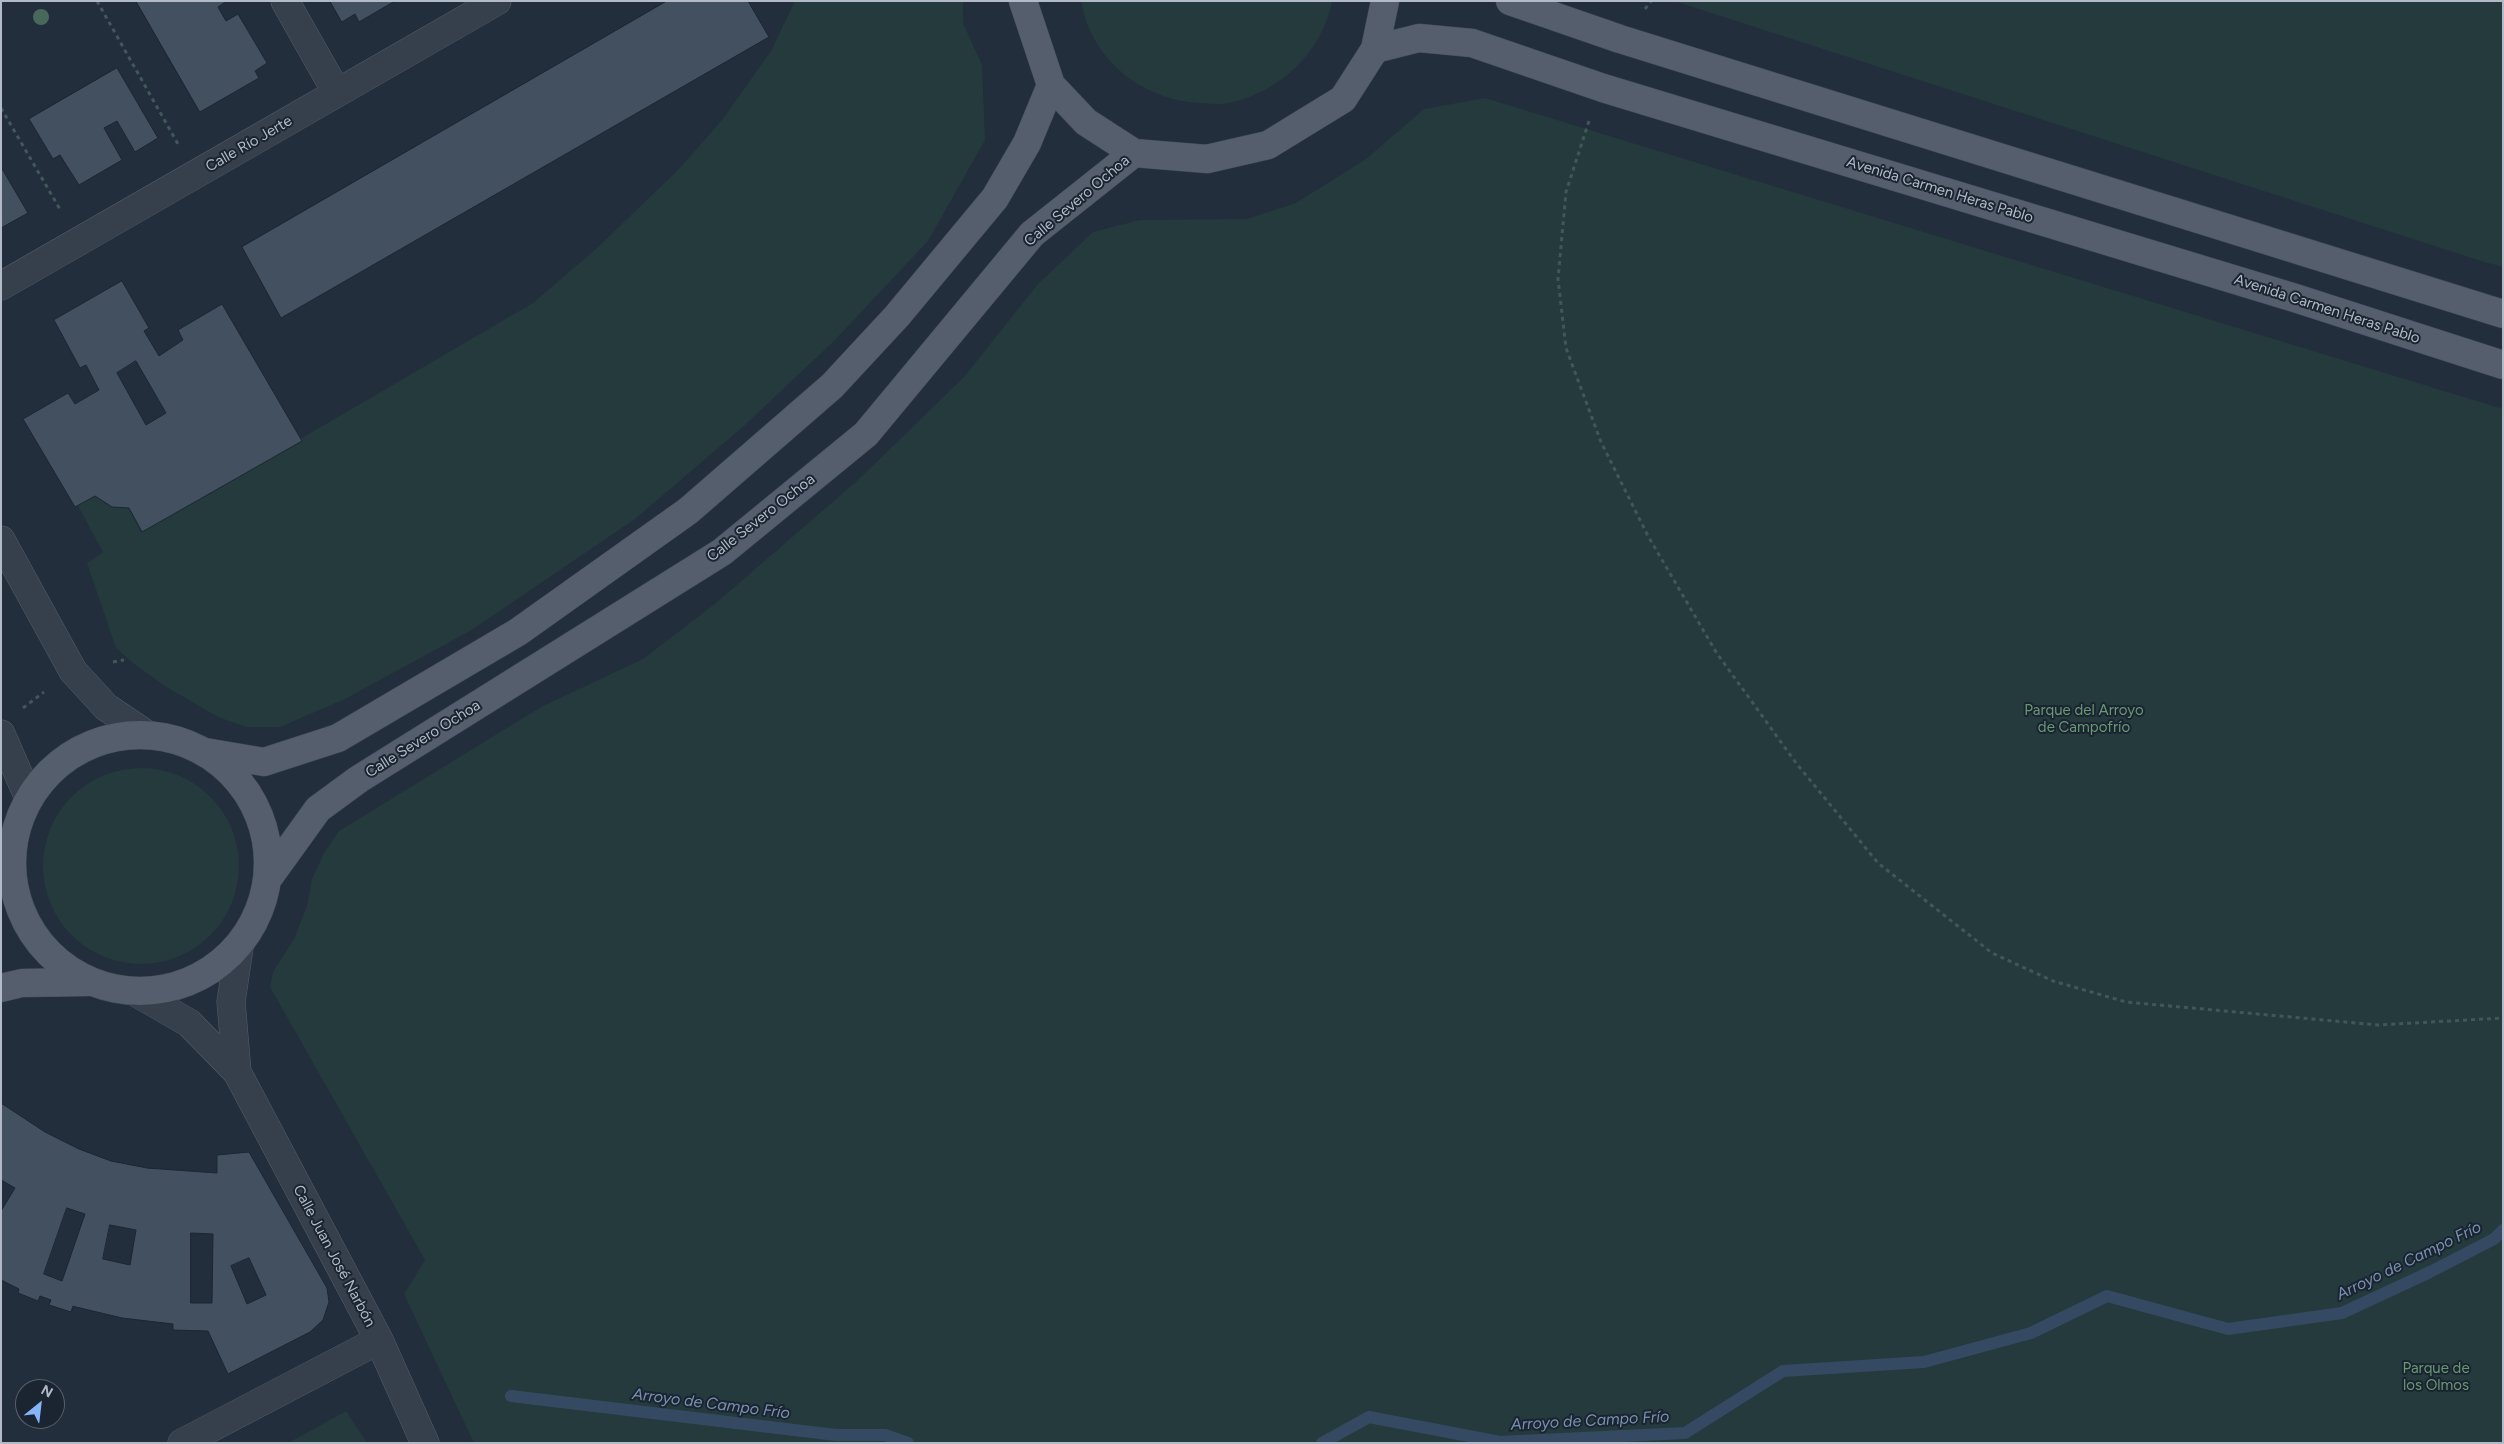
<!DOCTYPE html>
<html>
<head>
<meta charset="utf-8">
<style>
  body { margin:0 }
  #map { position:relative; width:2504px; height:1444px; overflow:hidden; background:#222e3c; font-family:Figtree,sans-serif }
  canvas { display:block }
  .frame { position:absolute; inset:0; border:2px solid #b2bac8; pointer-events:none }
  .north { position:absolute; left:15px; top:1379px; width:50px; height:50px; box-sizing:border-box; background:#1b2431; border:1px solid #57606d; border-radius:50%; rotate:29deg; font-size:14px; font-weight:700; line-height:20px; text-align:center; color:#b2bac8 }
  .north::after { content:''; display:block; margin:auto; width:18px; height:22px; background:#85b4f9; clip-path:polygon(50% 0,100% 100%,50% 72%,0 100%) }
</style>
</head>
<body>
<div id="map">
<canvas width="2504" height="1444"></canvas>
<div class="frame"></div>
<div class="north">N</div>
</div>
<script>
const g = document.querySelector('canvas').getContext('2d');
g.lineJoin = 'round';
function paint(path, color) { g.fillStyle = color; g.fill(path, 'evenodd'); }
function stroke(path, color, width, dash) { g.strokeStyle = color; g.lineWidth = width; g.lineCap = dash ? 'butt' : 'round'; g.setLineDash(dash || []); g.stroke(path); }
function drawText(font, color, halo, rows, align = 'center') {
  g.font = font + ' Figtree,sans-serif'; g.lineWidth = 4; g.setLineDash([]); g.textBaseline = 'middle'; g.strokeStyle = halo; g.fillStyle = color; for (const [text, x, y, turn = 0] of rows) {
    g.save(); g.translate(x, y); g.rotate((+turn || 0) * Math.PI / 180); g.textAlign = isNaN(turn) ? turn : align; if (halo) g.strokeText(text, 0, 0); g.fillText(text, 0, 0); g.restore();
  }
}
paint(new Path2D(`
  M795 1H963V23L982 65 985 140 928 241 834 341 745 425 635 519 470 631 345 699 280 727H246L218 717 165 686 134 664 116 648 87 563 103 552 77 504 95 492 105 504 127 505 141 532 533 303 597 248 679 169 722 120 771 51Z
  M1081 1H1332C1322 54 1276 96 1223 104 1216 105 1208 103 1200 103 1142 100 1091 60 1081 1Z
  M1674 1H2503V267L2481 261Z
  M1485 98 2503 409V1443H474L404 1294 425 1260 270 987 273 972 294 939 307 906 312 879 324 853 339 831 541 707 643 659 716 603 858 480 964 377 1038 284 1093 232 1140 220 1247 219 1296 203 1366 159 1424 109Z
  M43 866a98 98 0 1 1 196 0a98 98 0 1 1-196 0Z
  M346 1411 367 1443H288Z`), '#243a3d');
stroke(new Path2D(`
  M511 1396 836 1435H885L908 1443
  M1322 1443 1369 1417 1500 1442 1685 1433 1783 1371 1924 1362 2031 1333 2107 1296 2228 1329 2342 1313 2430 1272 2494 1239 2503 1230`), '#364963', 12);
const building = new Path2D(`
  M136 1H227L218 7 226 21 238 14 267 63 255 71 259 78 200 112Z
  M330 1H395L359 22 355 14 342 22Z
  M667 1H748L769 37 281 318 242 247Z
  M117 68 158 138 135 152 117 121 104 128 122 160 79 185 60 155 53 159 29 119Z
  M1 167 28 213 1 228Z
  M122 281 149 328 144 331 159 356 183 340 178 330 222 304 302 441 142 532 129 508 112 507 95 496 75 507 23 419 68 393 75 404 99 390 86 365 80 368 54 320ZM136 361 166 413 146 425 117 373Z
  M1 1103 45 1132 79 1149 111 1161 147 1168 217 1173V1155L249 1152 327 1288 329 1302 323 1320 310 1332 228 1374 208 1331 173 1330V1324L122 1318 76 1307 73 1306 71 1312 49 1305 51 1300 40 1296 38 1301 18 1293 19 1289 1 1280V1211L15 1188 1 1180ZM67 1208 85 1214 62 1281 44 1274ZM110 1225 136 1230 130 1265 103 1259ZM191 1233 213 1234 212 1303H191ZM249 1258 266 1295 247 1304 231 1266Z`);
paint(building, '#435060');
stroke(building, '#1d2633', 1);
const minor = new Path2D(`
  M285 1 337 93
  M1 286 497 1
  M1 540 73 671 106 707 146 734
  M1 734 28 796
  M137 993 189 1023 237 1072 379 1340 425 1443
  M237 1072 231 1002 239 948
  M182 1443 379 1340`);
const major = new Path2D(`
  M1023 1 1051 85 1086 122 1134 153 1207 159 1268 145 1343 99 1375 49 1385 1
  M1510 1 1620 39 2503 314
  M1375 49 1419 38 1472 43 1603 88 2295 298 2503 365
  M12 863a128 128 0 1 1 256 0a128 128 0 1 1-256 0Z
  M205 752 264 762 338 738 518 632 688 511 832 386 897 316 995 198 1027 143 1051 85
  M269 877 318 809 359 779 722 552 866 434 1032 234 1134 153
  M1 988 22 983 87 982`);
stroke(minor, '#545d6a', 29);
stroke(major, '#424b58', 29);
stroke(new Path2D(`
  M97 1 178 144
  M1645 9 1651 1
  M1 108 61 211
  M1589 121 1566 192 1558 279 1566 348 1601 442 1648 536 1716 652 1796 763 1878 863 1992 953 2053 981 2126 1002 2378 1025 2503 1018
  M113 662 124 660
  M23 708 44 692`), '#42575a', 3, [4, 4]);
stroke(minor, '#363f4c', 28);
stroke(major, '#545e6c', 28);
g.fillStyle = '#48695a';
for (const [x, y] of [
  [41,17]
]) { g.beginPath(); g.arc(x, y, 8, 0, 2 * Math.PI); g.fill(); }
drawText('15px', '#b2bac8', '#1b2431', [
  ["Calle Río Jerte",249,144,-30],
  ["Avenida Carmen Heras Pablo",1940,190,17],
  ["Calle Severo Ochoa",1077,201,-40],
  ["Avenida Carmen Heras Pablo",2327,309,18],
  ["Calle Severo Ochoa",761,518,-38],
  ["Calle Severo Ochoa",423,739,-32],
  ["Calle Juan José Narbón",334,1256,62]
]);
drawText('15px', '#689973', '#1b2431', [
  ["Parque del Arroyo",2084,711],
  ["de Campofrío",2084,728],
  ["Parque de",2436,1369],
  ["los Olmos",2436,1386]
]);
drawText('italic 16px', '#7991b0', '#1b2431', [
  ["Arroyo de Campo Frío",2409,1261,-26],
  ["Arroyo de Campo Frío",711,1404,7],
  ["Arroyo de Campo Frío",1590,1421,-3]
]);
</script>
</body>
</html>
